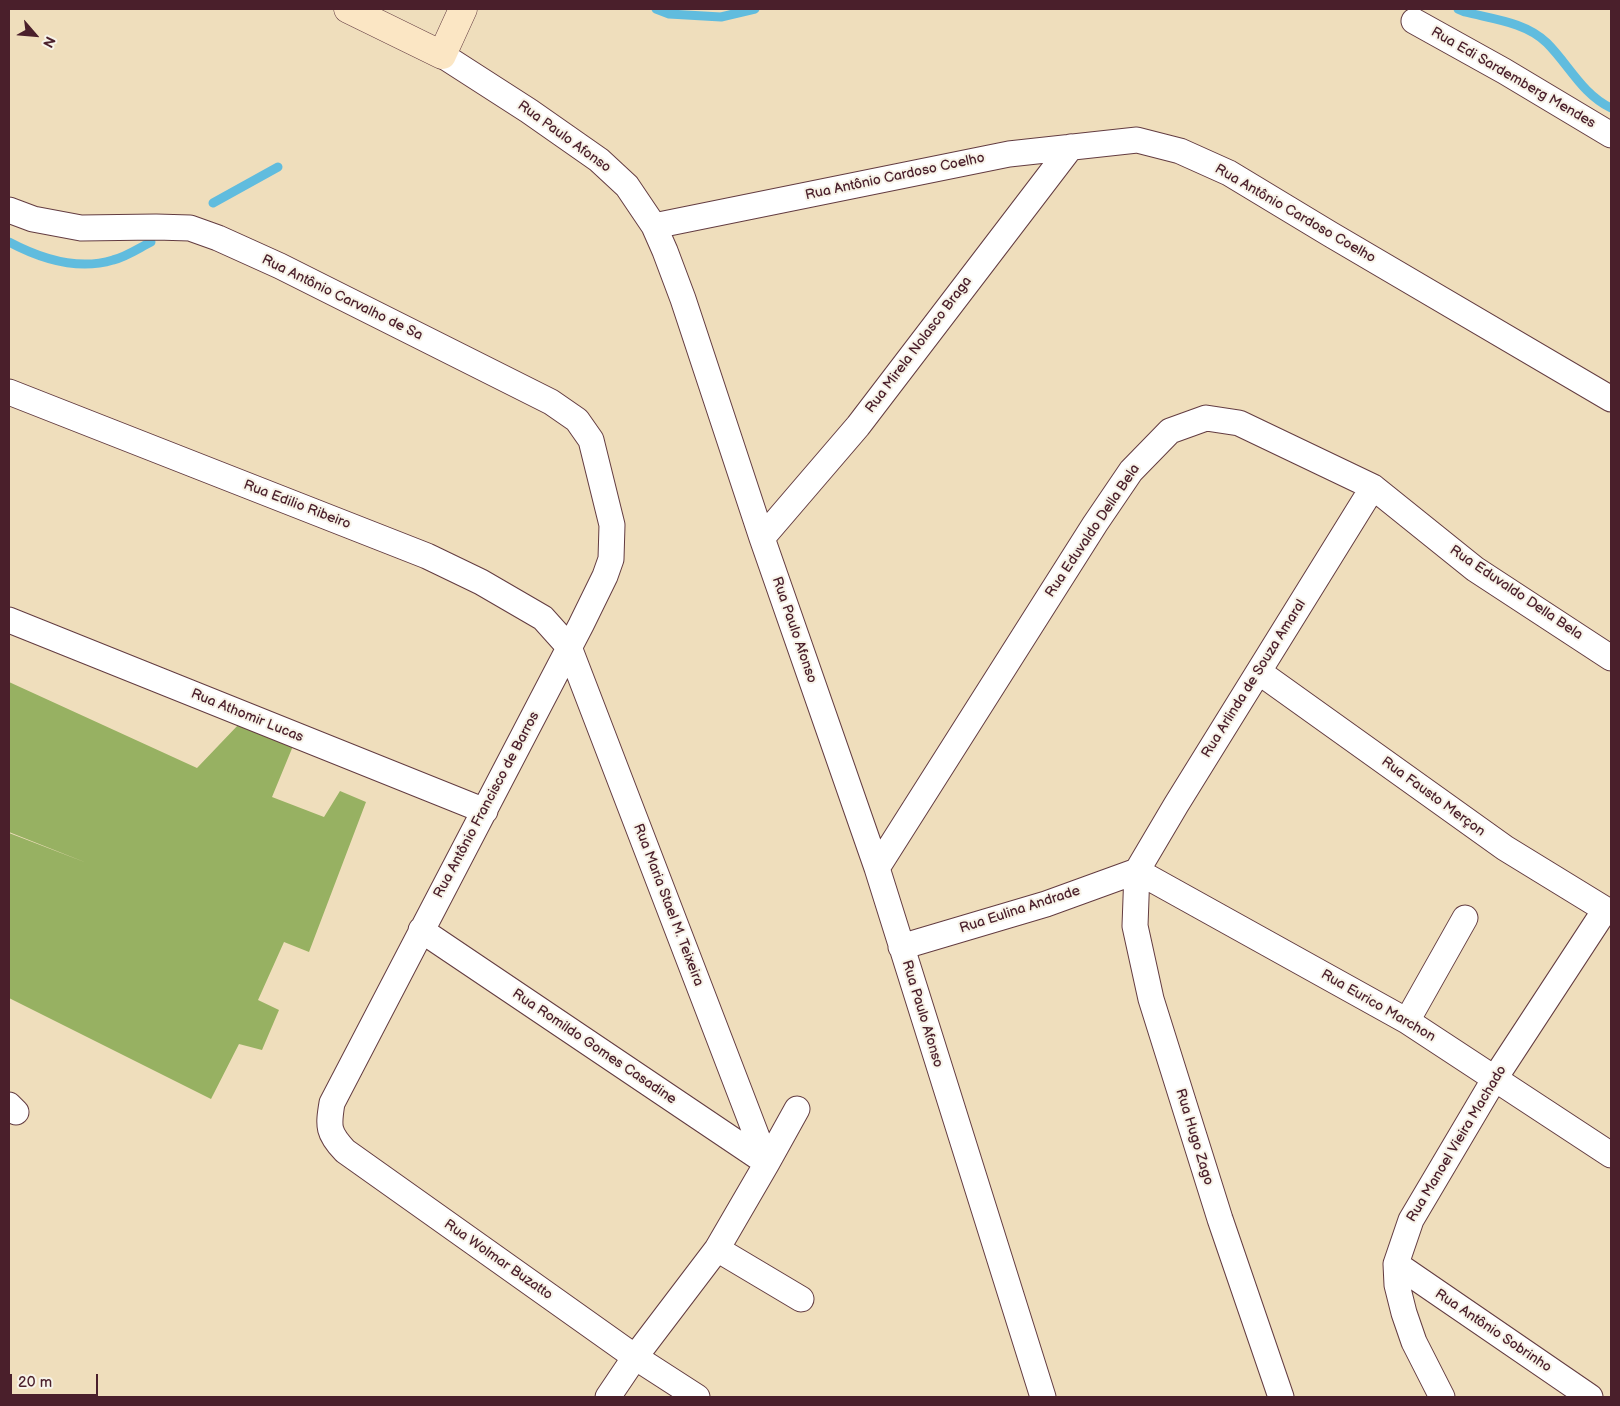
<!DOCTYPE html>
<html>
<head>
<meta charset="utf-8">
<style>
  body { margin:0 }
  #map { position:relative; width:1620px; height:1406px; overflow:hidden; background:#efdebc; font-family:"Balsamiq Sans",sans-serif }
  canvas { display:block }
  .frame { position:absolute; inset:0; border:10px solid #4a1f2b; pointer-events:none }
  .north { position:absolute; left:10px; top:10px; width:50px; height:50px; -webkit-text-stroke:4px #f7f3e8; paint-order:stroke; rotate:117deg; font-size:14px; font-weight:700; line-height:20px; text-align:center; color:#4a1f2b }
  .north::after { content:''; display:block; margin:auto; width:18px; height:22px; background:#4a1f2b; clip-path:polygon(50% 0,100% 100%,50% 72%,0 100%) }
  .scale { position:absolute; left:10px; top:1374px; width:88px; height:22px; box-sizing:border-box; border:2px solid #4a1f2b; border-top:0; padding-left:6px; font-size:15px; line-height:18px; white-space:nowrap; color:#4a1f2b; -webkit-text-stroke:4px #f7f3e8; paint-order:stroke }
</style>
</head>
<body>
<div id="map">
<canvas width="1620" height="1406"></canvas>
<div class="frame"></div>
<div class="north">N</div>
<div class="scale">20 m</div>
</div>
<script>
const g = document.querySelector('canvas').getContext('2d');
g.lineJoin = 'round';
function paint(path, color) { g.fillStyle = color; g.fill(path, 'evenodd'); }
function stroke(path, color, width, dash) { g.strokeStyle = color; g.lineWidth = width; g.lineCap = dash ? 'butt' : 'round'; g.setLineDash(dash || []); g.stroke(path); }
function drawText(font, color, halo, rows, align = 'center') {
  g.font = font + ' "Balsamiq Sans",sans-serif'; g.lineWidth = 4; g.setLineDash([]); g.textBaseline = 'middle'; g.strokeStyle = halo; g.fillStyle = color; for (const [text, x, y, turn = 0] of rows) {
    g.save(); g.translate(x, y); g.rotate((+turn || 0) * Math.PI / 180); g.textAlign = isNaN(turn) ? turn : align; if (halo) g.strokeText(text, 0, 0); g.fillText(text, 0, 0); g.restore();
  }
}
paint(new Path2D(`
  M9 682 197 768 240 723 293 746 272 797 324 817 340 791 366 802 309 952 284 942 258 1000 279 1010 262 1050 239 1044 211 1099 9 998V833L87 863 9 832Z`), '#97b162');
stroke(new Path2D(`
  M656 9 669 14 721 17 755 9
  M1458 9 1465 12C1492 19 1526 22 1547 43 1569 65 1582 94 1611 108
  M213 203 278 167
  M9 242C41 259 77 271 113 260 126 257 139 248 151 242`), '#60bcde', 9);
const street = new Path2D(`
  M1414 21 1504 71 1611 135
  M442 55 529 111 599 160 627 186 654 226 665 251 683 299 762 538 877 868 1043 1397
  M9 210 33 219 81 228 156 227 190 228 218 238 280 266 551 402 577 420 591 440 612 525 611 559 605 576 581 625 332 1103C328 1127 328 1133 345 1151L635 1357 697 1397
  M654 226 1009 154 1137 140 1180 151 1229 173 1330 234 1611 399
  M9 392 427 556 481 582 543 618 569 647 767 1163
  M762 538 858 426 1071 147
  M9 620 485 811
  M1259 672 1505 848 1611 913
  M877 868 1095 524 1131 471 1170 431 1206 418 1239 423 1373 487 1475 569 1611 658
  M1137 871 1407 1021 1611 1155
  M421 930 767 1163
  M901 947 1046 904 1137 871
  M1407 1021 1465 918
  M9 1105 16 1112
  M717 1249 801 1299
  M1396 1264 1590 1397
  M608 1397 635 1357 717 1249 767 1163 797 1109
  M1281 1397 1220 1219 1151 999 1135 926 1137 871 1176 805 1373 487
  M1442 1397 1414 1342 1404 1313 1397 1285 1396 1264 1411 1220 1495 1078 1605 910`);
const secondary = new Path2D(`
  M348 9 442 55 463 9`);
stroke(street, '#633c41', 27);
stroke(secondary, '#633c41', 29);
stroke(street, '#fff', 25);
stroke(secondary, '#fbe6c4', 28);
drawText('14px', '#4a1f2b', '#f7f3e8', [
  ["Rua Edi Sardemberg Mendes",1513,78,30],
  ["Rua Paulo Afonso",564,137,36],
  ["Rua Antônio Cardoso Coelho",895,177,-12],
  ["Rua Antônio Cardoso Coelho",1295,214,30],
  ["Rua Antônio Carvalho de Sa",342,298,26],
  ["Rua Mirela Nolasco Braga",919,345,-53],
  ["Rua Edilio Ribeiro",297,505,21],
  ["Rua Eduvaldo Della Bela",1093,531,-56],
  ["Rua Eduvaldo Della Bela",1516,593,34],
  ["Rua Paulo Afonso",794,630,71],
  ["Rua Arlinda de Souza Amaral",1254,679,-58],
  ["Rua Athomir Lucas",247,716,22],
  ["Rua Fausto Merçon",1433,797,36],
  ["Rua Antônio Francisco de Barros",487,805,-62],
  ["Rua Maria Stael M. Teixeira",668,905,69],
  ["Rua Eulina Andrade",1020,910,-18],
  ["Rua Eurico Marchon",1378,1006,30],
  ["Rua Paulo Afonso",922,1014,73],
  ["Rua Romildo Gomes Casadine",594,1047,34],
  ["Rua Hugo Zago",1194,1137,73],
  ["Rua Manoel Vieira Machado",1457,1144,-59],
  ["Rua Wolmar Buzatto",498,1260,35],
  ["Rua Antônio Sobrinho",1493,1331,34]
]);
</script>
</body>
</html>
